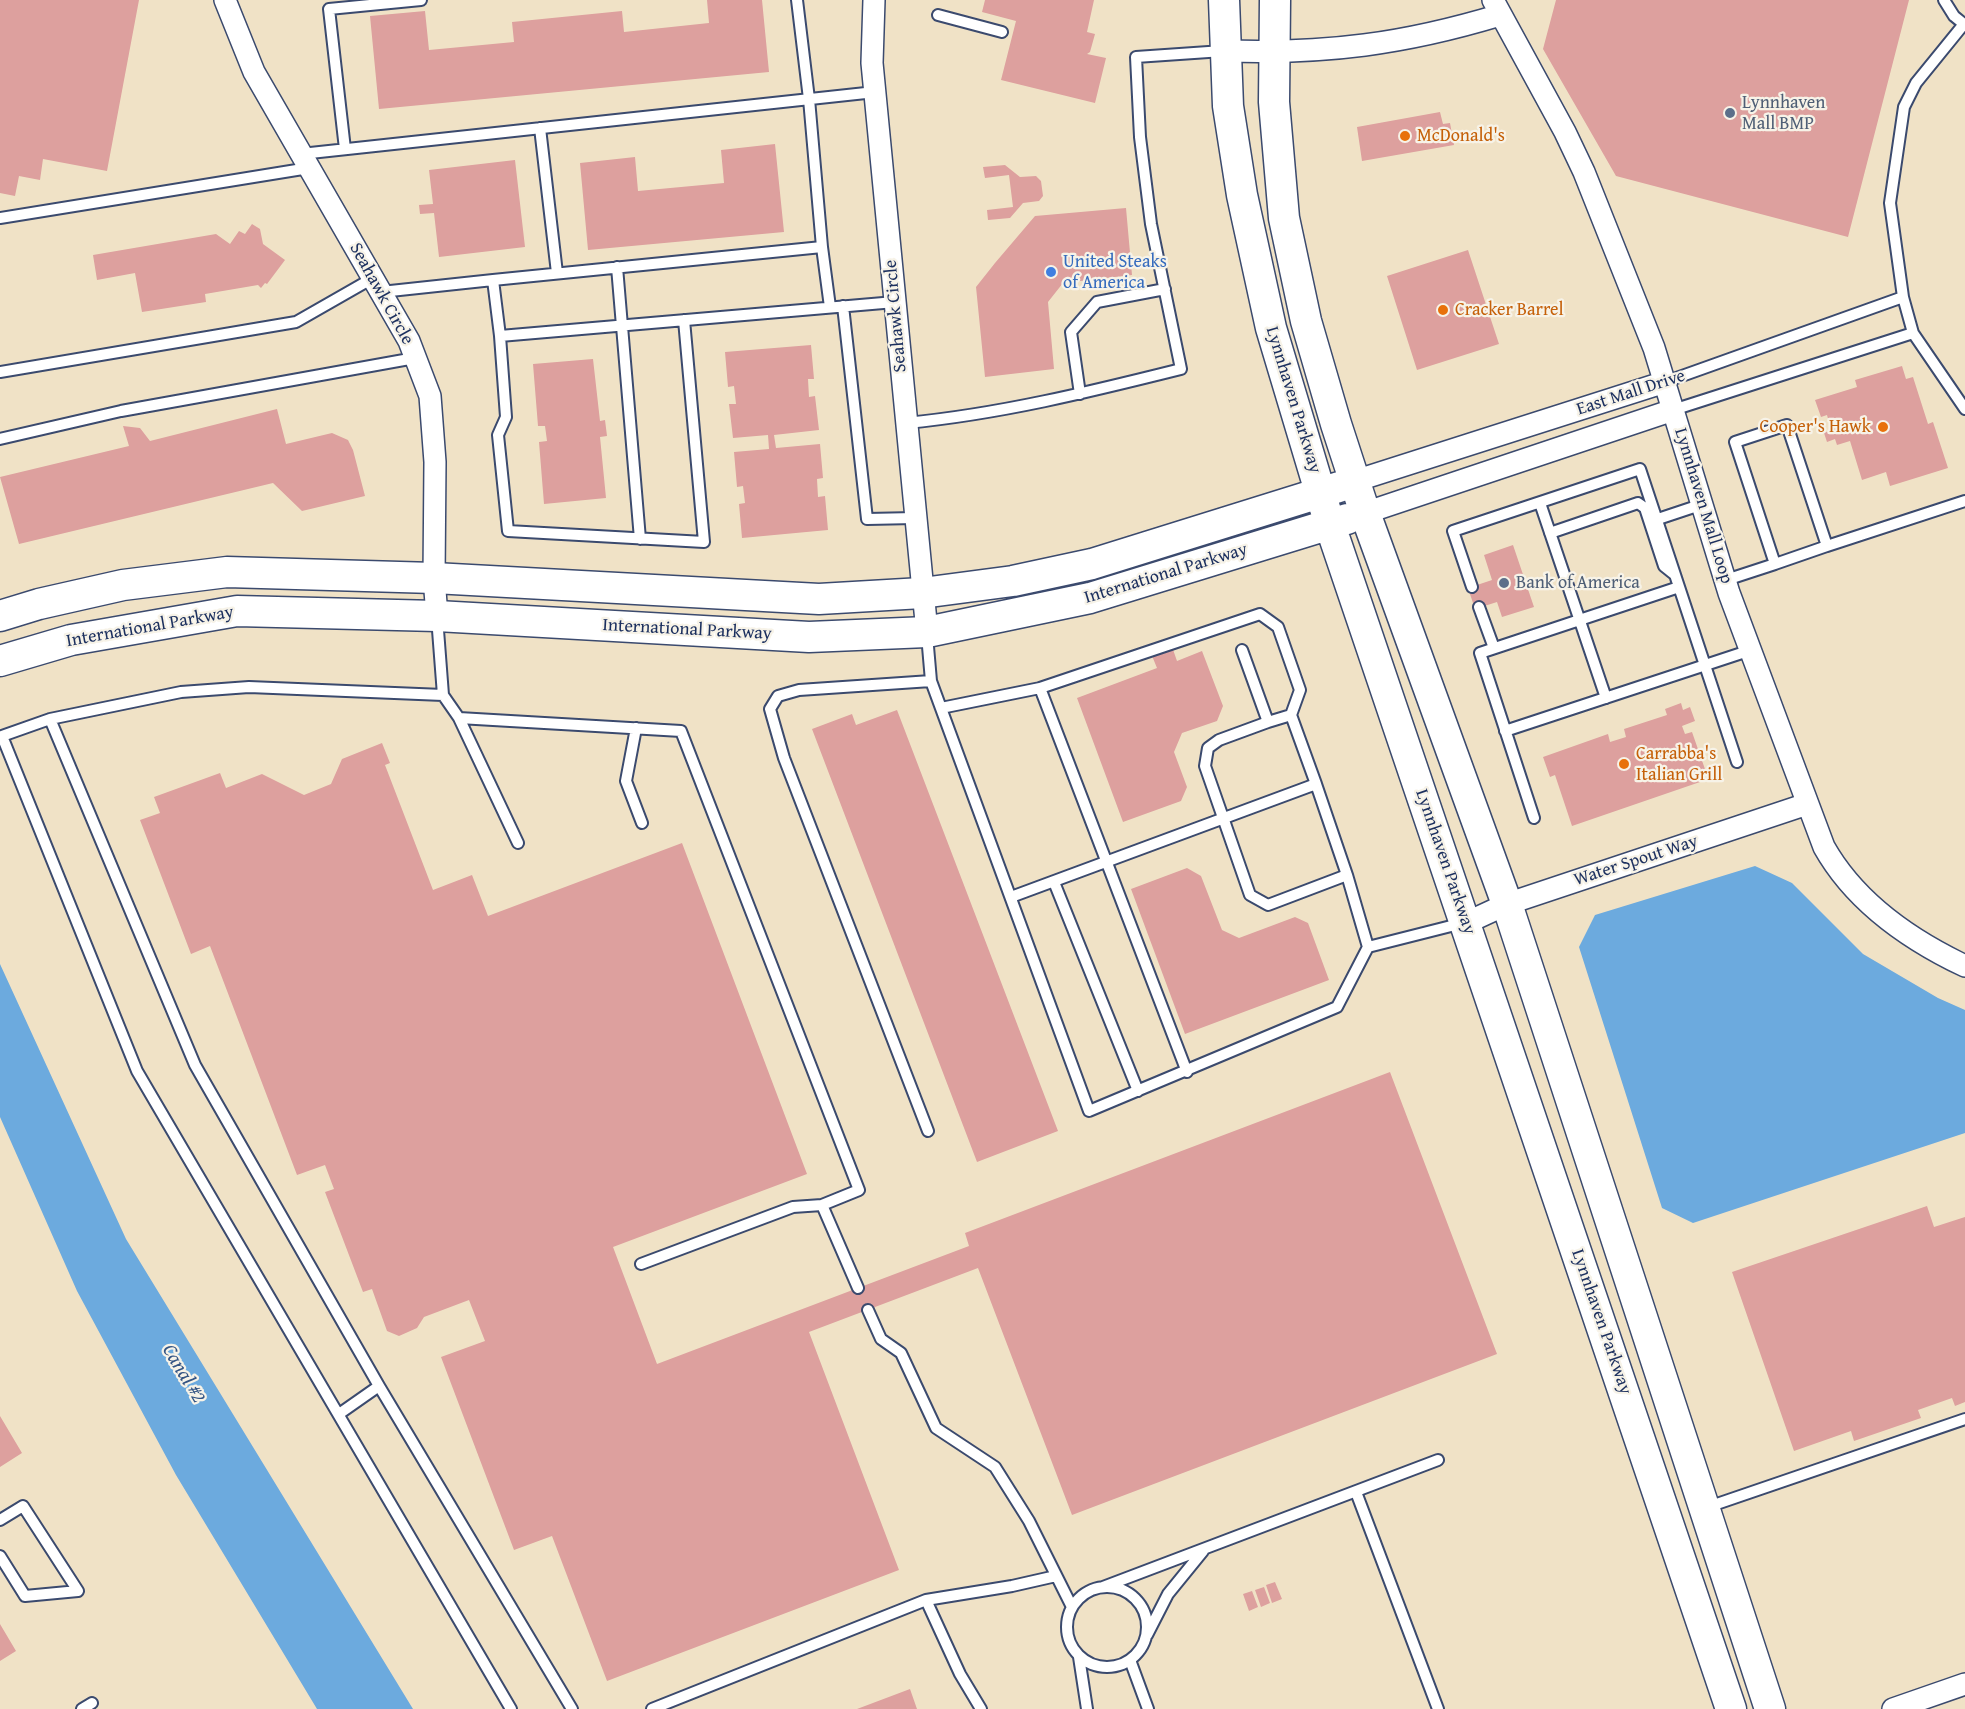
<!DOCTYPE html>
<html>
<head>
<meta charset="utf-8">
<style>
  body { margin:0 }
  canvas { display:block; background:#f0e2c6 }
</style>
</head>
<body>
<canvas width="1965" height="1709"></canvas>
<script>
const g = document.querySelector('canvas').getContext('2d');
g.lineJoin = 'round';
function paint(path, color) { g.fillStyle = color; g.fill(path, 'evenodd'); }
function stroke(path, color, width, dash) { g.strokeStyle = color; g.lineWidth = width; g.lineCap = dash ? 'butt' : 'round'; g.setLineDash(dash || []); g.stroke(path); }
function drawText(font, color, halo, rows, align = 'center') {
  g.font = font + ' "Gentium Book Plus",serif'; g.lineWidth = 4.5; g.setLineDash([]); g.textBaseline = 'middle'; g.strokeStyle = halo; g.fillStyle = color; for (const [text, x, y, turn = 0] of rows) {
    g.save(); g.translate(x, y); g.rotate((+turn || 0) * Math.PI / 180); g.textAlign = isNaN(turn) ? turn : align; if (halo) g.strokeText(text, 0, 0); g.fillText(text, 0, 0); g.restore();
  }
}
paint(new Path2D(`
  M1755 866 1792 883 1863 954 1938 998 1965 1010V1133L1693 1223 1662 1208 1579 947 1595 915Z
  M0 964 126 1239 413 1709H317L176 1475 77 1291 0 1117Z`), '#6caade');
paint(new Path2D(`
  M0 0H139L107 171 43 159 40 180 19 176 15 196 0 193Z
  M707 0H762L769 72 379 109 370 16 425 11 429 50 514 42 512 22 622 11 624 32 709 23Z
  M985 0H1094L1087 32 1095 34 1090 52 1087 54 1106 58 1095 103 1001 80 1016 21 982 12Z
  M1556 0H1909L1848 237 1616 176 1543 49Z
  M1440 112 1443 124 1450 123 1454 145 1362 161 1357 127Z
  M775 144 784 232 588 250 580 163 635 157 638 191 724 183 721 150Z
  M515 160 525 247 439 257 434 213 420 214 419 205 433 204 429 170Z
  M1005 165 1020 177 1036 176 1041 181 1043 196 1039 201 1023 203 1010 218 988 220 987 210 1013 207 1009 175 985 178 983 167Z
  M1126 208 1132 275 1063 283 1048 302 1054 369 985 377 976 287 995 263 1035 216Z
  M252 224 260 229 263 244 285 260 267 284 265 283 261 288 258 285 205 294 206 302 142 312 135 273 97 280 93 255 216 234 230 244 239 231 245 234Z
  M1468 250 1499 344 1417 370 1387 276Z
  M811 345 814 379H808L809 397 815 396 819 430 774 435 776 448 820 444 823 478 817 479 818 497 825 496 828 530 742 538 739 504 745 503 743 486 737 487 734 452 769 449 768 435 733 438 729 404H736L734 386 728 387 725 352Z
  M593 359 600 421 605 420 607 436 600 437 606 498 544 504 539 442 547 441 545 426H538L533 364Z
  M1902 366 1906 379 1913 377 1928 424 1933 422 1948 468 1890 486 1886 472 1862 480 1850 441 1837 445 1835 439 1827 442 1824 433 1831 430 1827 415 1821 417 1815 400 1857 387 1855 380Z
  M277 409 286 444 332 433 348 440 353 450 365 496 302 511 273 483 19 544 0 477 129 446 123 426 140 428 150 441Z
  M1513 545 1534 607 1502 617 1497 602 1475 609 1468 588 1492 580 1484 555Z
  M1169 638 1177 661 1202 651 1223 706 1217 721 1182 733 1174 752 1187 787 1181 801 1123 822 1077 698 1157 668 1148 646Z
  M1681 703 1683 710 1690 707 1695 721 1682 726 1685 734 1692 732 1706 772 1697 775 1700 782 1572 826 1555 775 1550 777 1543 757 1608 734 1610 742 1626 737 1624 729 1667 715 1665 709Z
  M897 710 1058 1131 977 1162 812 729 852 714 856 725Z
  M382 743 390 763 385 765 433 890 472 875 488 916 682 843 807 1174 613 1247 657 1364 969 1246 965 1233 1390 1072 1497 1354 1072 1515 978 1268 809 1332 899 1570 607 1681 552 1536 514 1550 441 1357 485 1341 469 1300 424 1317 417 1328 399 1336 387 1331 372 1289 363 1292 325 1192 334 1189 325 1165 297 1175 210 946 191 954 140 820 160 813 154 797 220 773 226 788 262 774 304 795 331 784 342 759Z
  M1187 868 1201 876 1222 930 1239 938 1295 917 1308 923 1329 980 1185 1034 1131 889Z
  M1927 1206 1934 1227 1965 1217V1402L1955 1406 1952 1398 1918 1410 1921 1418 1854 1441 1851 1431 1794 1451 1732 1272Z
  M0 1416 22 1453 0 1467Z
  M1275 1582 1282 1599 1272 1603 1266 1585Z
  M1264 1587 1270 1603 1261 1607 1255 1590Z
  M1252 1591 1258 1607 1249 1611 1243 1594Z
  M0 1624 16 1651 0 1661Z
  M910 1689 917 1709H857Z`), '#dda09e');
const service = new Path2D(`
  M1944 0 1954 16 1965 25
  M938 15 1002 32
  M1964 24 1916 83 1904 107 1890 203 1903 297 1913 333 1965 409
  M540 128 557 273
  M345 149 329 9 421 0
  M301 154 875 92
  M0 218 309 168
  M822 247 830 307
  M617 267 640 539
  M493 280 822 247 809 99 797 0
  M381 292 493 280 500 336 895 302
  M843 306 867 519 915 518
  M500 336 506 417 498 435 508 531 704 542 684 320
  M0 372 296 322 373 278
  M1665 382 1903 297
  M1080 394 1071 332 1097 302 1165 289
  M1673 410 1913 333
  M906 423C1000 414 1089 392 1181 369L1151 224 1140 137 1136 57 1223 51
  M0 439 121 411 415 358
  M1540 503 1606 698
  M1658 519 1703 504
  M1550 533 1638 503 1645 508 1664 566 1674 574
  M1775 564 1827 546
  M1726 580 1775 564 1735 442 1787 425 1827 546 1965 501
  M1472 587 1453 531 1640 469 1737 762
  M1479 607 1494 648
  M437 617 443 695
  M927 635 931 681 1089 1111 1337 1007 1368 947 1463 923
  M1242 650 1268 722 1219 740 1208 748 1205 766 1250 895 1268 905 1347 875 1316 784
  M941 708 1040 688 1187 1072
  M459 718 681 731 859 1190 822 1205 793 1207 641 1264
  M50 719 195 1065 379 1386 572 1709
  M1268 722 1291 715
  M636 728 626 781 642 823
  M1505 731 1751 650
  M1534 818 1480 653 1679 587
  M1347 875 1368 947
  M1054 882 1138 1091
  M1011 897 1316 784 1291 715 1300 690 1278 627 1260 614 1040 688
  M928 1131 784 758 770 709 778 696 799 690 931 681
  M822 1205 858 1288
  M868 1310 881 1339 901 1353 936 1428 995 1467 1029 1521 1072 1607
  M339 1414 379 1386
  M1356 1492 1438 1709
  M1705 1508 1965 1419
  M0 1520 23 1506 78 1591 25 1596 0 1556
  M1103 1587 1438 1460
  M1067 1627a40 40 0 1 1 80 0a40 40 0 1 1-80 0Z
  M926 1600 960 1674 981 1709
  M1147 1635 1168 1594 1203 1551
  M1079 1657 1087 1709
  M1130 1660 1148 1709
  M82 1709 92 1703
  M511 1709 137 1071 2 736 50 719 181 692 249 687 443 695 459 718 518 843
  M652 1709 926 1600 1012 1586 1056 1576`);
const minor = new Path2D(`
  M225 0 254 72 409 341 430 396 435 462 434 578 437 616
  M874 0 872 63 927 632
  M1493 0 1565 132 1584 172 1654 348 1729 593 1824 847C1855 902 1908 939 1965 966
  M1226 51C1326 54 1404 44 1500 15
  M1355 481 1665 382
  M1365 513 1673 410
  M1466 923 1507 904 1807 804
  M1893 1709 1965 1684`);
const secondary = new Path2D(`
  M1224 0 1228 106 1242 195 1271 328 1330 525 1731 1709
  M1275 0 1274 102 1284 218 1306 321 1336 424 1365 513 1507 904 1770 1709
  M0 616 39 604 123 585 227 572 434 578 819 599 922 593 1013 581 1092 564 1339 487
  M0 661 71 640 237 611 437 616 809 637 927 632 1090 598 1347 519`);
stroke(service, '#3b4a6e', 14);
stroke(minor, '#3b4a6e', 24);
stroke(secondary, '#3b4a6e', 33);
stroke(service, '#fff', 10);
stroke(minor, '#fff', 21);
stroke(secondary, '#fff', 30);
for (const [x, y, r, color] of [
  [1730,113,6,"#5c6f8a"],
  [1405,136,6,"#e8710a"],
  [1051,272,6,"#3f7fe0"],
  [1443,310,6,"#e8710a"],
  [1883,427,6,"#e8710a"],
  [1504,583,6,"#5c6f8a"],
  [1624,764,6,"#e8710a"]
]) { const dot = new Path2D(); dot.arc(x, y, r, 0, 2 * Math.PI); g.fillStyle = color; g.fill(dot); stroke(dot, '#f7f3e8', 2); }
drawText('18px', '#4e5e75', '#f7f3e8', [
  ["Lynnhaven",1742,103],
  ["Mall BMP",1742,124],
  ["Bank of America",1516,583]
], 'left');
drawText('18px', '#c56008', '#f7f3e8', [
  ["McDonald's",1417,136],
  ["Cracker Barrel",1455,310],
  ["Cooper's Hawk",1871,427,"right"],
  ["Carrabba's",1636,754],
  ["Italian Grill",1636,775]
], 'left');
drawText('18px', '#366cbe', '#f7f3e8', [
  ["United Steaks",1063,262],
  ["of America",1063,283]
], 'left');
drawText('18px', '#1b2f5e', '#f7f3e8', [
  ["Seahawk Circle",381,294,61],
  ["Seahawk Circle",896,316,-95],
  ["East Mall Drive",1631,393,-18],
  ["Lynnhaven Parkway",1293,400,73],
  ["Lynnhaven Mall Loop",1703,506,73],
  ["International Parkway",1166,574,-17],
  ["International Parkway",150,627,-10],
  ["International Parkway",687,630,3],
  ["Water Spout Way",1636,861,-18],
  ["Lynnhaven Parkway",1445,862,71],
  ["Lynnhaven Parkway",1601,1322,71]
]);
drawText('italic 20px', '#335484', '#f7f3e8', [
  ["Canal #2",183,1374,59]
]);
</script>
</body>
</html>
